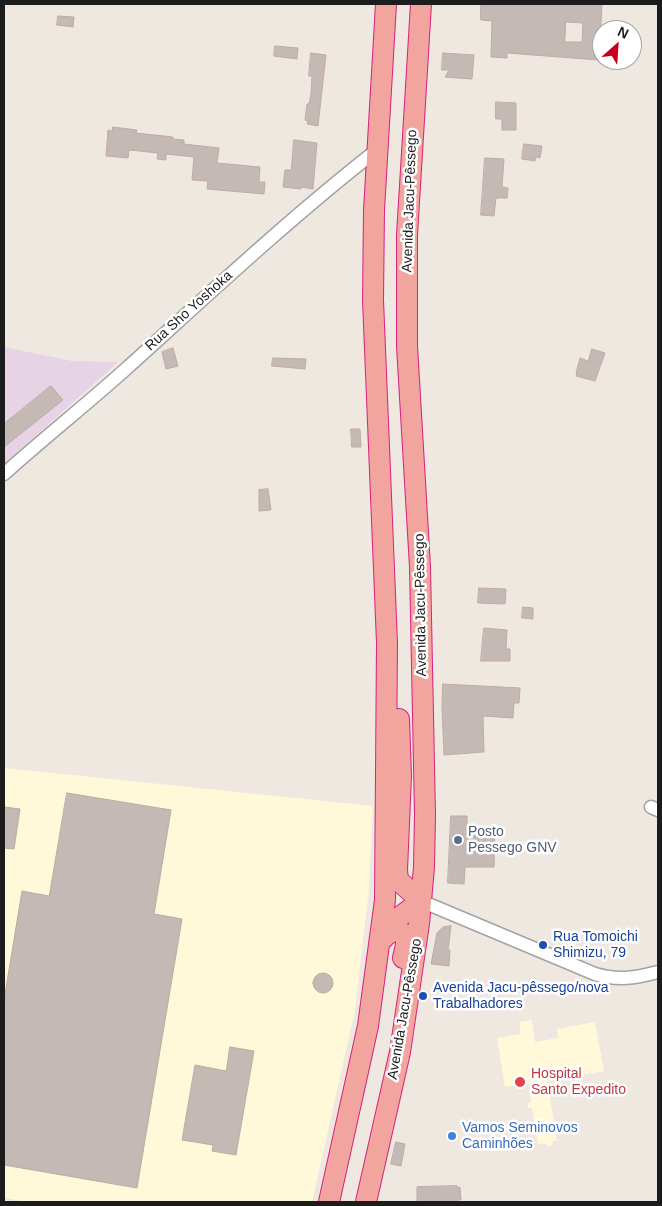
<!DOCTYPE html>
<html>
<head>
<meta charset="utf-8">
<style>
  body { margin:0 }
  #map { position:relative; width:662px; height:1206px; overflow:hidden; background:#eee8e1; font-family:Helvetica,sans-serif }
  canvas { display:block }
  .frame { position:absolute; inset:0; border:5px solid #1c1c1c; pointer-events:none }
  .north { position:absolute; left:592px; top:20px; width:50px; height:50px; box-sizing:border-box; background:#fff; border:1px solid #a4a4a4; border-radius:50%; rotate:26deg; font-size:14px; font-weight:700; line-height:20px; text-align:center; color:#1c1c1c }
  .north::after { content:''; display:block; margin:auto; width:18px; height:22px; background:#c8001f; clip-path:polygon(50% 0,100% 100%,50% 72%,0 100%) }
</style>
</head>
<body>
<div id="map">
<canvas width="662" height="1206"></canvas>
<div class="frame"></div>
<div class="north">N</div>
</div>
<script>
const g = document.querySelector('canvas').getContext('2d');
g.lineJoin = 'round';
function paint(path, color) { g.fillStyle = color; g.fill(path, 'evenodd'); }
function stroke(path, color, width, dash) { g.strokeStyle = color; g.lineWidth = width; g.lineCap = dash ? 'butt' : 'round'; g.setLineDash(dash || []); g.stroke(path); }
function drawText(font, color, halo, rows, align = 'center') {
  g.font = font + ' Helvetica,sans-serif'; g.lineWidth = 5; g.setLineDash([]); g.textBaseline = 'middle'; g.strokeStyle = halo; g.fillStyle = color; for (const [text, x, y, turn = 0] of rows) {
    g.save(); g.translate(x, y); g.rotate((+turn || 0) * Math.PI / 180); g.textAlign = isNaN(turn) ? turn : align; if (halo) g.strokeText(text, 0, 0); g.fillText(text, 0, 0); g.restore();
  }
}
paint(new Path2D(`
  M4 347 72 361 118 362 4 464Z`), '#e7d3e6');
paint(new Path2D(`
  M4 768 373 806 369 888 355 1010 312 1202H30L4 1198Z
  M532 1020 535 1042 558 1038 557 1029 595 1022 604 1071 547 1081 557 1141H552L553 1145 547 1146 546 1143 538 1145 532 1108H528L527 1103 531 1102 530 1094 542 1092 543 1088 542 1082 505 1087 497 1038 521 1034 519 1022Z`), '#fff9d9');
const building = new Path2D(`
  M481 4H602L599 60 507 53V58L491 57 492 21 481 20ZM566 22 583 23 582 42H565Z
  M58 16 74 17 73 27 57 25Z
  M275 46 298 48 297 59 274 56Z
  M311 53 326 55 318 126 307 124 308 121 305 120 307 104H309L311 94 312 76H309Z
  M443 53 474 55 472 79 445 77 449 70H442Z
  M496 102 516 103V130H502V119H496Z
  M113 127 137 130 136 133 173 137V139L184 140V144L219 148 217 163 260 167 259 182H265L264 194 207 189 208 181 192 180 194 157 166 154V160L157 159 158 153 129 150 128 158 106 156 108 130 112 131Z
  M294 140 317 143 313 189 301 187V189L283 187 285 170H291Z
  M524 144 542 146 540 158 536 157 535 161 522 159Z
  M485 158 504 159 502 187 508 188 507 198H496L494 216 481 215Z
  M173 348 178 366 166 369 162 352Z
  M592 349 605 353 595 381 576 376 577 373H576L580 358 588 361Z
  M273 358 306 359 305 369 272 366Z
  M51 386 63 400 4 447V424Z
  M351 429H360L361 447H352Z
  M268 489 271 510 259 511V490Z
  M479 588 506 589 505 604 478 603Z
  M523 607 533 608V619L522 618Z
  M484 628 507 630 506 649H510V661H481Z
  M443 684 520 688 519 703H514L513 718 483 716 484 752 444 755 442 708Z
  M67 793 171 810 154 914 182 919 137 1188 4 1165V1000L22 891 49 896Z
  M4 807 20 809 14 849 4 848Z
  M451 816H467V827L495 829 494 867H465L464 884 448 883Z
  M451 926 448 950H450L449 966 431 964 437 933 443 927Z
  M313 983a10 10 0 1 1 20 0a10 10 0 1 1-20 0Z
  M230 1047 254 1051 236 1155 212 1151 213 1145 182 1140 195 1065 226 1071Z
  M396 1142 405 1144 401 1166 391 1164Z
  M457 1186V1188L460 1187 461 1200H458V1202H417V1187Z`);
paint(building, '#c5b9b5');
stroke(building, '#bfaba3', 1);
const minor = new Path2D(`
  M4 474C44 438 87 404 127 368 209 294 290 218 377 150
  M651 807 658 810
  M421 901 595 974C618 981 635 978 658 972`);
const trunk = new Path2D(`
  M399 719 401 776 397 870 398 880 421 901
  M386 935 397 930 406 935V945L403 958
  M384 938 394 921 421 901
  M329 1202 368 1026 385 900 387 643 373 300 374 210 386 4
  M366 1202 400 1052 419 924 424 867 425 815 420 567 407 346V235L421 4`);
stroke(minor, '#a3a3a3', 15);
stroke(trunk, '#d9217c', 22);
stroke(minor, '#fff', 12);
stroke(trunk, '#f2a49f', 20);
for (const [x, y, r, color] of [
  [458,840,5,"#5c6f8a"],
  [543,945,5,"#1a4fb4"],
  [423,996,5,"#1a4fb4"],
  [520,1082,6,"#e0444e"],
  [452,1136,5,"#3f7fe0"]
]) { const dot = new Path2D(); dot.arc(x, y, r, 0, 2 * Math.PI); g.fillStyle = color; g.fill(dot); stroke(dot, '#fff', 2); }
drawText('14px', '#1c1c1c', '#fff', [
  ["Avenida Jacu-Pêssego",410,201,-88],
  ["Rua Sho Yoshoka",189,311,-42],
  ["Avenida Jacu-Pêssego",421,605,-91],
  ["Avenida Jacu-Pêssego",405,1009,-80]
]);
drawText('14px', '#4e5e75', '#fff', [
  ["Posto",468,832],
  ["Pessego GNV",468,848]
], 'left');
drawText('14px', '#164399', '#fff', [
  ["Rua Tomoichi",553,937],
  ["Shimizu, 79",553,953],
  ["Avenida Jacu-pêssego/nova",433,988],
  ["Trabalhadores",433,1004]
], 'left');
drawText('14px', '#be3a42', '#fff', [
  ["Hospital",531,1074],
  ["Santo Expedito",531,1090]
], 'left');
drawText('14px', '#366cbe', '#fff', [
  ["Vamos Seminovos",462,1128],
  ["Caminhões",462,1144]
], 'left');
</script>
</body>
</html>
